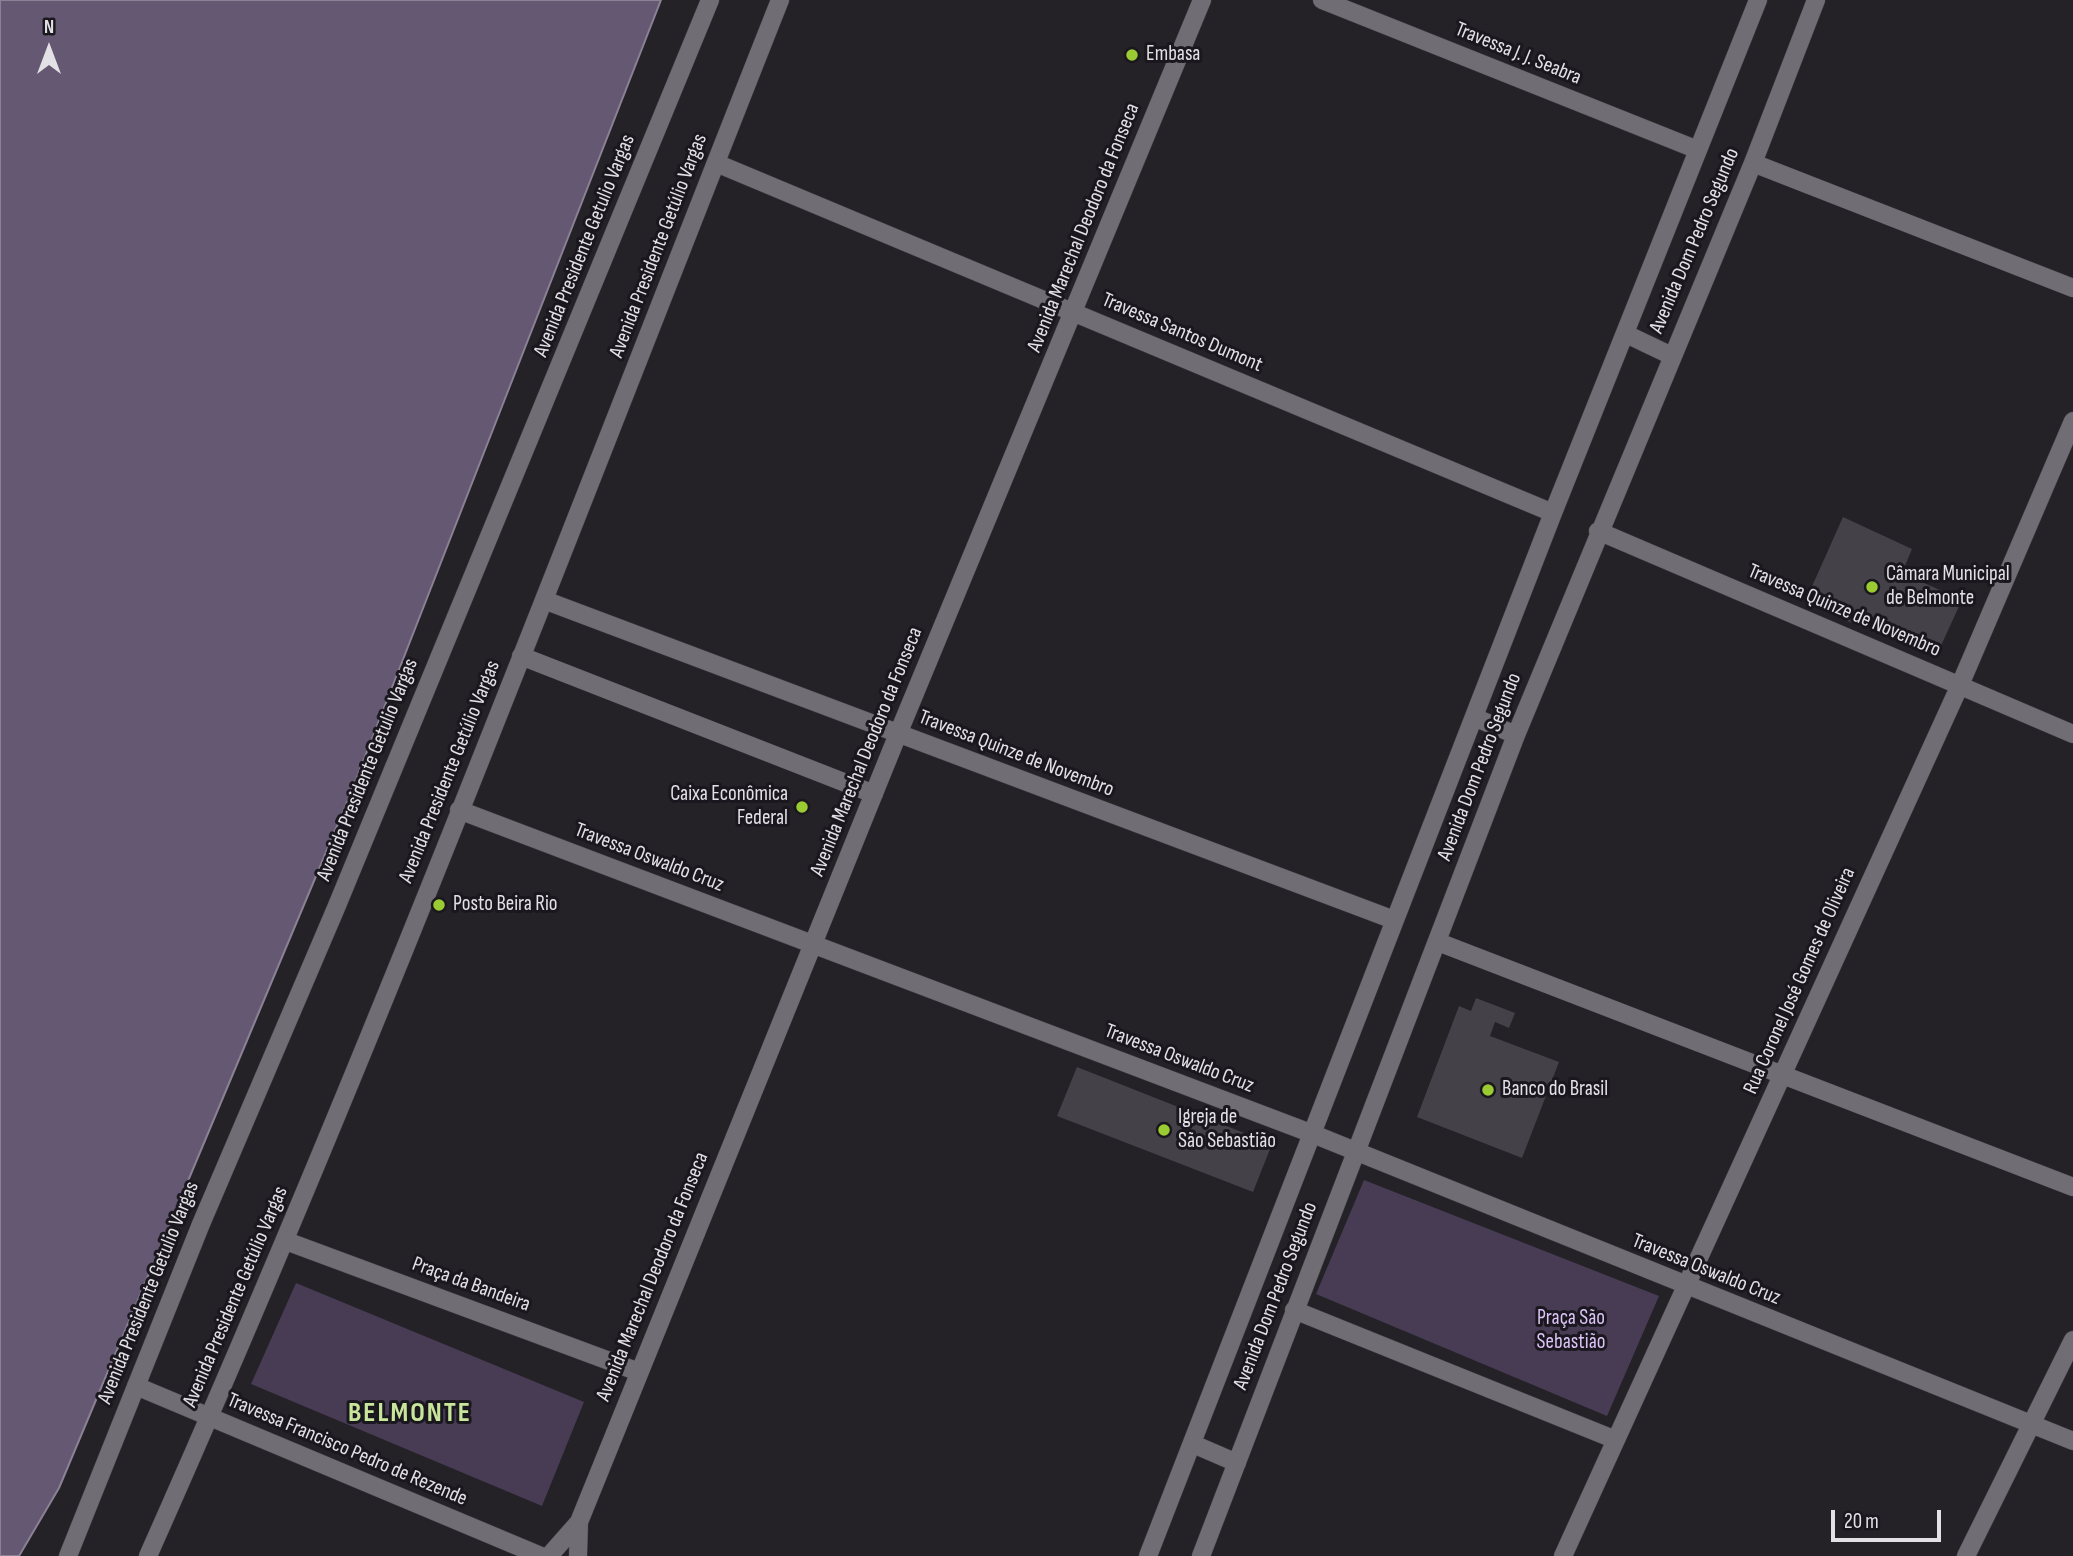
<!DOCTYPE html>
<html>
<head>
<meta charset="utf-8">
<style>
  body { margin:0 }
  #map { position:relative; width:2073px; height:1556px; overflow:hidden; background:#242127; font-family:"Sofia Sans Condensed",sans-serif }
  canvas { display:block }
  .north { position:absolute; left:14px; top:14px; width:70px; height:70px; -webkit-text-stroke:5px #1a171e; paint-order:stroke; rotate:0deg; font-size:19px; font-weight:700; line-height:28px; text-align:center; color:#e3e1e5 }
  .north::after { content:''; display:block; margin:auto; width:24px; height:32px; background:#e3e1e5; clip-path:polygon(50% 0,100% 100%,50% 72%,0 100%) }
  .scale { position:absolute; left:1831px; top:1510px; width:110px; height:32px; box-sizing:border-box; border:4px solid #e3e1e5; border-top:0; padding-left:9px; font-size:21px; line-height:24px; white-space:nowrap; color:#e3e1e5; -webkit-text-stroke:5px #1a171e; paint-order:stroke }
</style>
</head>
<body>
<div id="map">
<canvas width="2073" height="1556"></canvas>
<div class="north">N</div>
<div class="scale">20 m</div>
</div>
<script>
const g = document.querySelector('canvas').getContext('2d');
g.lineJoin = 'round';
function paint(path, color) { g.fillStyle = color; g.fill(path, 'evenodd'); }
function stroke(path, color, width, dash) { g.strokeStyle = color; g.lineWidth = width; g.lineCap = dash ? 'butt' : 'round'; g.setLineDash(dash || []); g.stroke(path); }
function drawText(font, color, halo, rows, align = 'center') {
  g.font = font + ' "Sofia Sans Condensed",sans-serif'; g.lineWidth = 6; g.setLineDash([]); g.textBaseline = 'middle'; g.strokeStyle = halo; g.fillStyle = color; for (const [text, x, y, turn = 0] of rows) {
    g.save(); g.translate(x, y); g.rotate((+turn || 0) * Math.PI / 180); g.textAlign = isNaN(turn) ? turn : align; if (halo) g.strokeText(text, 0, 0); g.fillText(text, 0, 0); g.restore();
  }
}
paint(new Path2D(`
  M1364 1180 1659 1296 1607 1416 1316 1294Z
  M296 1283 584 1402 542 1506 251 1384Z`), '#473c54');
const water = new Path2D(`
  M0 0H661L348 800 59 1488 19 1556H0Z`);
paint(water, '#655873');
stroke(water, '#8b8195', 2);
paint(new Path2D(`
  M1843 517 1912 549 1902 573 1962 600 1938 652 1868 619 1863 628 1805 602Z
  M1476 998 1515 1013 1509 1028 1495 1022 1490 1036 1559 1062 1522 1158 1417 1117 1459 1006 1471 1011Z
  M1077 1067 1272 1144 1253 1192 1057 1116Z`), '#444148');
const street = new Path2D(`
  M1322 0 1698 150
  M716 163 1553 513
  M1753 163 2073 288
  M1626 334 1672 356
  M1598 531 2073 734
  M544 600 1394 920
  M521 656 874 794
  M1476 718 1516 735
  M459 810 1313 1134 2073 1441
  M1438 942 2073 1187
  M286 1241 639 1372
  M1294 1310 1616 1440
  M136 1386 541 1556
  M1193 1444 1237 1463
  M68 1556 201 1224 336 908 710 0
  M148 1556C376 1044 574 520 780 0
  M549 1556 579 1522 898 734 1202 0
  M578 1556 579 1522
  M1148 1556 1553 513 1758 0
  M1201 1556 1516 735 1753 163 1816 0
  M1563 1556 1960 685 2073 421
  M1966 1556 2073 1340`);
stroke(street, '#403e43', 19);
stroke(street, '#706d75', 18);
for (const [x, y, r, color] of [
  [1132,55,7,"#9bcb33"],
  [1872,587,7,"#9bcb33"],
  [802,807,7,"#9bcb33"],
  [439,905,7,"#9bcb33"],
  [1488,1090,7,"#9bcb33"],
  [1164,1130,7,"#9bcb33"]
]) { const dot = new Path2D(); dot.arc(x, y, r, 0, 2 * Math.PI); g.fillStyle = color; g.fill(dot); stroke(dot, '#1a171e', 2.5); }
drawText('21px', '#e3e1e5', '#1a171e', [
  ["Travessa J. J. Seabra",1518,54,22],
  ["Avenida Marechal Deodoro da Fonseca",1084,228,-68],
  ["Avenida Dom Pedro Segundo",1695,241,-67],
  ["Avenida Presidente Getulio Vargas",585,246,-68],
  ["Avenida Presidente Getúlio Vargas",659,246,-69],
  ["Travessa Santos Dumont",1182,333,23],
  ["Travessa Quinze de Novembro",1844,611,23],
  ["Avenida Marechal Deodoro da Fonseca",867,752,-68],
  ["Travessa Quinze de Novembro",1016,754,21],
  ["Avenida Dom Pedro Segundo",1480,767,-69],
  ["Avenida Presidente Getulio Vargas",368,770,-68],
  ["Avenida Presidente Getúlio Vargas",450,772,-68],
  ["Travessa Oswaldo Cruz",649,858,21],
  ["Rua Coronel José Gomes de Oliveira",1800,981,-66],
  ["Travessa Oswaldo Cruz",1179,1059,21],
  ["Travessa Oswaldo Cruz",1706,1270,22],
  ["Avenida Marechal Deodoro da Fonseca",653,1277,-68],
  ["Praça da Bandeira",471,1285,20],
  ["Avenida Presidente Getulio Vargas",149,1293,-68],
  ["Avenida Dom Pedro Segundo",1276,1296,-69],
  ["Avenida Presidente Getúlio Vargas",236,1297,-67],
  ["Travessa Francisco Pedro de Rezende",347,1450,23]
]);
drawText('21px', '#e3e1e5', '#1a171e', [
  ["Embasa",1146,55],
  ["Câmara Municipal",1886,575],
  ["de Belmonte",1886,599],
  ["Caixa Econômica",788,795,"right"],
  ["Federal",788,819,"right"],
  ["Posto Beira Rio",453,905],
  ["Banco do Brasil",1502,1090],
  ["Igreja de",1178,1118],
  ["São Sebastião",1178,1142]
], 'left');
drawText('21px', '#dbc3f7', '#1a171e', [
  ["Praça São",1571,1319],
  ["Sebastião",1571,1343]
]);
g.letterSpacing = '2px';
drawText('bold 28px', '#c8e59c', '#1a171e', [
  ["BELMONTE",410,1414]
]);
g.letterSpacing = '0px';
</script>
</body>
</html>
